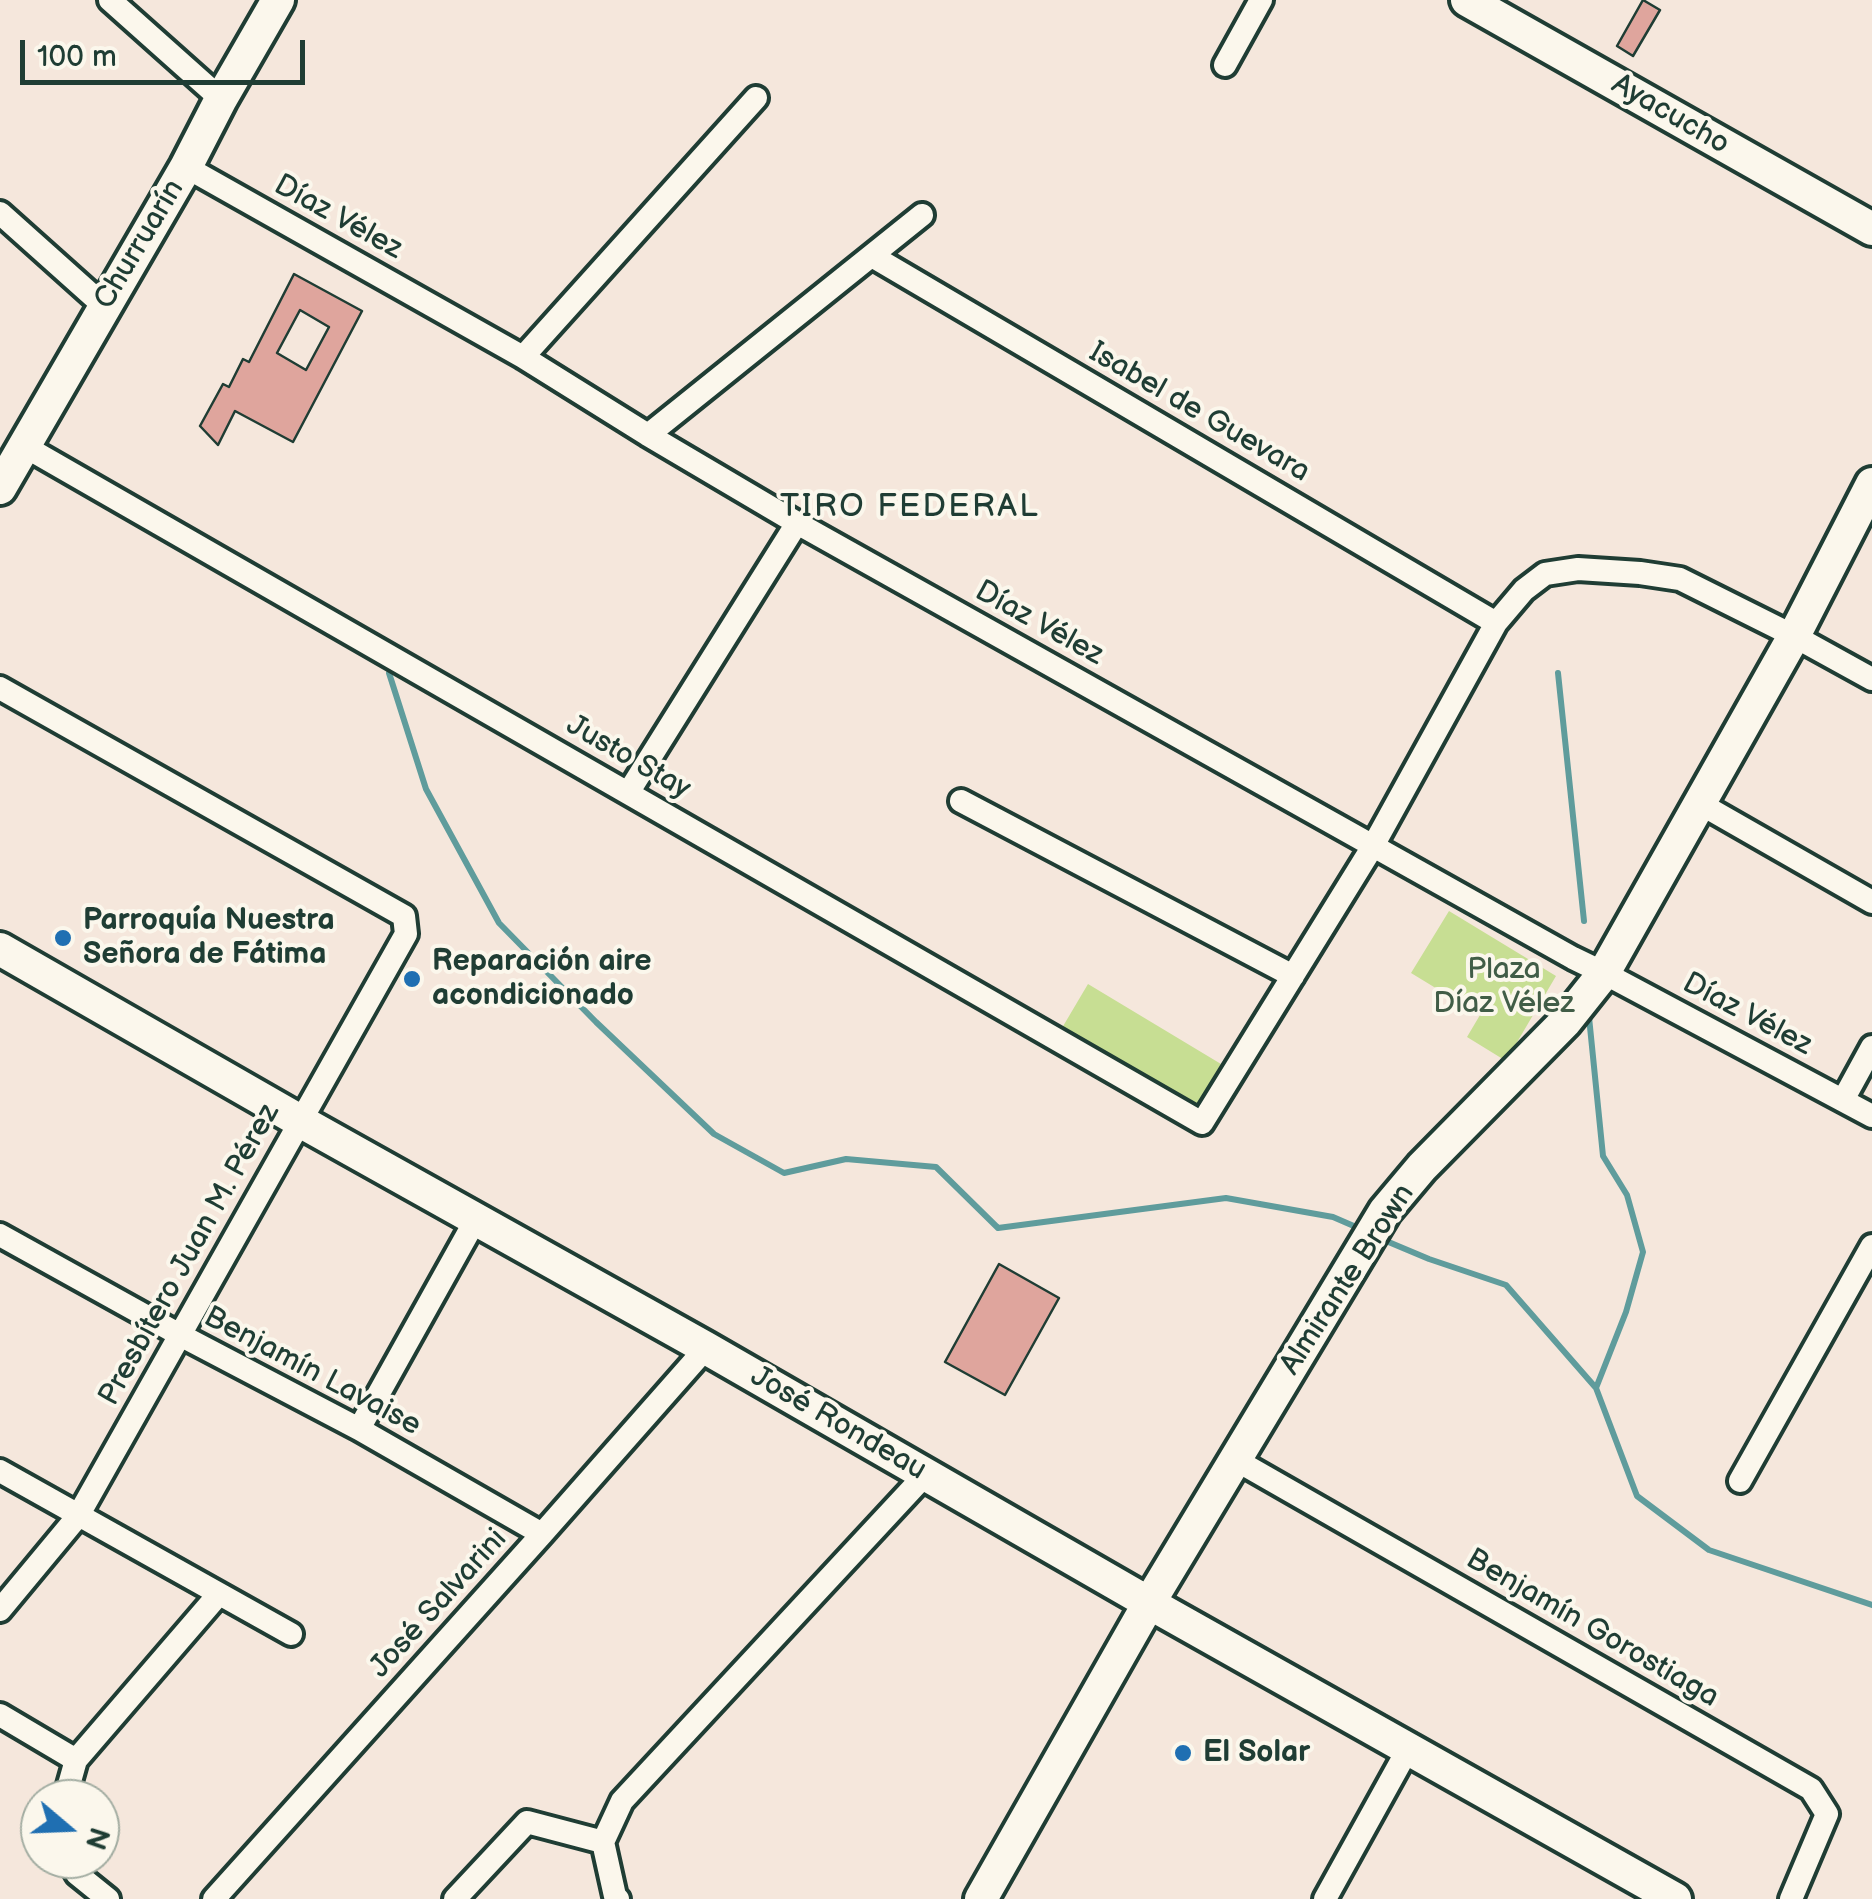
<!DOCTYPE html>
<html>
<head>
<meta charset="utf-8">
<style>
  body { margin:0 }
  #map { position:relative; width:1872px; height:1899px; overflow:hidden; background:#f5e7dc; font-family:"Balsamiq Sans",sans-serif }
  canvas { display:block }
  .north { position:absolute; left:20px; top:1779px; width:100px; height:100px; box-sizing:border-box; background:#fbf7ec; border:2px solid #a3ada2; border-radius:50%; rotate:109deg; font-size:28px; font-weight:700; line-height:40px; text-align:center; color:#1f3d34 }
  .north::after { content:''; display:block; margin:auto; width:35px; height:45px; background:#1f6fb2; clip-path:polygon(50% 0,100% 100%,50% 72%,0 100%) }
  .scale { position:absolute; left:20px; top:40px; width:285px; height:45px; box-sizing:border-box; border:5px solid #1f3d34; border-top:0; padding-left:12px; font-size:30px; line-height:35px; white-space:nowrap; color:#1f3d34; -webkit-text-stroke:8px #fbf7ec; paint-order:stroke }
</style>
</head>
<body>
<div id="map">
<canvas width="1872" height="1899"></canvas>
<div class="north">N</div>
<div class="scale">100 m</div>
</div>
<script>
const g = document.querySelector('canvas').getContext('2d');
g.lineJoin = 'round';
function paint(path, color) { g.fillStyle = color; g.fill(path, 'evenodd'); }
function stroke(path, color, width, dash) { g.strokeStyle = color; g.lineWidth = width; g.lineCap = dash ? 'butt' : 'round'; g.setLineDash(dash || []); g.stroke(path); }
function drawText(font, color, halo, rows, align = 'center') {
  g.font = font + ' "Balsamiq Sans",sans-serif'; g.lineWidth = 8; g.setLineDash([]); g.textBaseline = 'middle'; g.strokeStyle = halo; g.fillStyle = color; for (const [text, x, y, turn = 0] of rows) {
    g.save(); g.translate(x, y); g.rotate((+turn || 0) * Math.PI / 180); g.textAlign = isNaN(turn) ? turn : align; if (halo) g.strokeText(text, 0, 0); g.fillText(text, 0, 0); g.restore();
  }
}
paint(new Path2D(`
  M1449 911 1556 976 1506 1061 1467 1037 1480 1015 1411 973Z
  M1088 984 1221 1064 1192 1112 1059 1033Z`), '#c7de93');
stroke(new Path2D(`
  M389 673 426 789 499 923 596 1022 714 1134 784 1173 846 1159 936 1167 998 1228 1226 1198 1333 1217 1363 1230
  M1558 673 1584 921
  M1589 1017 1603 1156 1627 1195 1643 1252 1626 1312 1596 1388
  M1379 1238 1429 1259 1506 1285 1596 1388 1637 1496 1709 1550 1872 1605`), '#5f9c9c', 6);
const building = new Path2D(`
  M1643 0 1660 10 1633 56 1617 46Z
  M294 274 362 311 293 442 235 411 218 445 200 426 223 384 229 387 243 359 249 362ZM300 310 329 327 306 370 277 353Z
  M999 1264 1059 1298 1005 1395 945 1362Z`);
paint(building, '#dfa59d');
stroke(building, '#1f3d34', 2.5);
const street = new Path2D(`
  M110 0 221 99
  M1225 65 1261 0
  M186 167 523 357 648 435 797 523 1573 958 1604 973 1872 1116
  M0 213 104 306
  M872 256 1496 623
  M523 357 756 98
  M648 435 922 215
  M24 446 1202 1123 1373 846 1496 623 1524 590 1545 574 1578 569 1640 573 1680 579 1794 636 1872 679
  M0 688 404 916 406 934 78 1516 0 1610
  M628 793 797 523
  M961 801 1293 976
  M1699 803 1872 902
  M1843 1100 1872 1047
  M0 1235 180 1335 359 1429 542 1534
  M359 1429 476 1219
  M1236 1460 1811 1789 1827 1814 1791 1899
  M0 1471 291 1634
  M1740 1481 1872 1246
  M0 1715 76 1760 65 1799
  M76 1760 218 1595
  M603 1842 622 1801 925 1475
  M603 1842 615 1896 618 1899
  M69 1859 77 1874 108 1899
  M214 1899 542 1534 706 1348
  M455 1899 527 1822 603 1842
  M1325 1899 1408 1749`);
const secondary = new Path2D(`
  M1467 0 1872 229
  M0 488 186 167 221 99 278 0
  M0 949 300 1121 706 1348 1149 1603 1675 1899
  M981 1899 1149 1603 1385 1211 1422 1167 1565 1022 1604 973 1794 636 1872 484`);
stroke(street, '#1f3d34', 30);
stroke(secondary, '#1f3d34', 40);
stroke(street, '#fbf7ec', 22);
stroke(secondary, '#fbf7ec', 32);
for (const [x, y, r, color] of [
  [63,938,10,"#1f6fb2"],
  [412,979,10,"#1f6fb2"],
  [1183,1753,10,"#1f6fb2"]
]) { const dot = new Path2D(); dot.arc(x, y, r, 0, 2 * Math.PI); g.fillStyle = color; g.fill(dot); stroke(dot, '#fbf7ec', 4); }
drawText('30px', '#1f3d34', '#fbf7ec', [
  ["Ayacucho",1670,115,30],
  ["Díaz Vélez",338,218,29],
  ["Churruarín",140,245,-59],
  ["Isabel de Guevara",1199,413,30],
  ["Díaz Vélez",1039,624,29],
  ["Justo Stay",628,758,30],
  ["Díaz Vélez",1747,1015,28],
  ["Presbítero Juan M. Pérez",190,1255,-61],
  ["Almirante Brown",1348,1280,-57],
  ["Benjamín Lavaise",312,1372,28],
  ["José Rondeau",838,1424,30],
  ["José Salvarini",439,1604,-48],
  ["Benjamín Gorostiaga",1592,1629,30]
]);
drawText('bold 30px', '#1f3d34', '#fbf7ec', [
  ["Parroquía Nuestra",83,921],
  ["Señora de Fátima",83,955],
  ["Reparación aire",432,962],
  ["acondicionado",432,996],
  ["El Solar",1203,1753]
], 'left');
drawText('30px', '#415d47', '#fbf7ec', [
  ["Plaza",1504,970],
  ["Díaz Vélez",1504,1004]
]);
g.letterSpacing = '2.5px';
drawText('32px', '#1f3d34', '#fbf7ec', [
  ["TIRO FEDERAL",910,508]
]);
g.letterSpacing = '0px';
</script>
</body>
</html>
